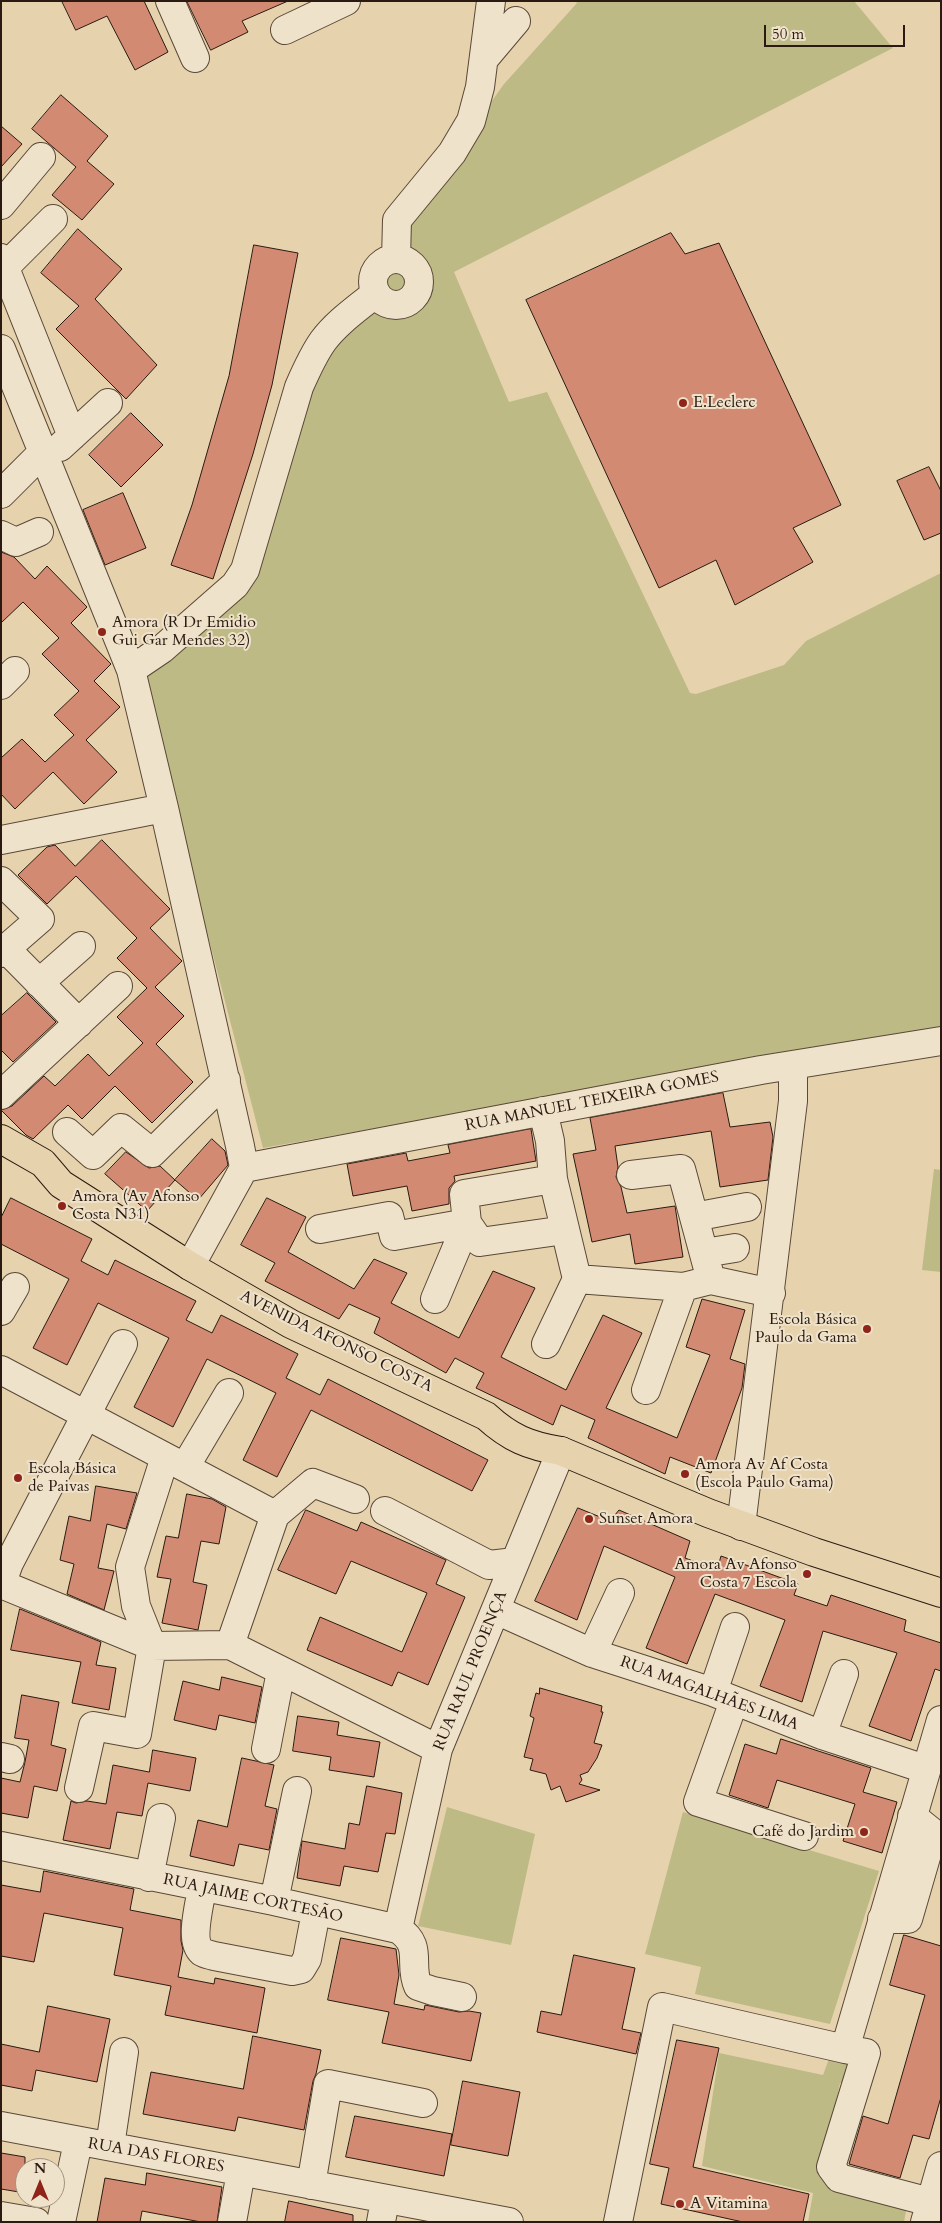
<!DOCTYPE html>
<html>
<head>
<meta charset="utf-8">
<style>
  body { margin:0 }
  #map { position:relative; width:942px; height:2223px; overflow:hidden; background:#e6d3ae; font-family:Cardo,serif }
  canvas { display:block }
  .frame { position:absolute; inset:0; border:2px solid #2b1a11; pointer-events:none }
  .north { position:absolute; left:15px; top:2158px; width:50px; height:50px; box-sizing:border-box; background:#efe2ca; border:1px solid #a19280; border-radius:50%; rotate:0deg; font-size:14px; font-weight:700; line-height:20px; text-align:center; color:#2b1a11 }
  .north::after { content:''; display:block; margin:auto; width:18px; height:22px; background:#8f2418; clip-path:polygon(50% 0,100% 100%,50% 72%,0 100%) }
  .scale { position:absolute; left:764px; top:25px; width:141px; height:22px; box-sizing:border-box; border:2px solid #2b1a11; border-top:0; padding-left:6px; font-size:15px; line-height:18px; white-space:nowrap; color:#2b1a11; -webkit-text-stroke:4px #efe2ca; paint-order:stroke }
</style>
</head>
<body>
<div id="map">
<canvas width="942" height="2223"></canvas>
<div class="frame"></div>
<div class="north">N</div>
<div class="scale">50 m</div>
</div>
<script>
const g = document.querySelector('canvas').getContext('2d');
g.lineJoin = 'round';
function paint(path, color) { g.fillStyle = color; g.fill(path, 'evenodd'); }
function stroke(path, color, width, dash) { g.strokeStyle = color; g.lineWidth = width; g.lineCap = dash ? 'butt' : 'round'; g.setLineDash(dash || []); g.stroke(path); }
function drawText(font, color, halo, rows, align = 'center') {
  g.font = font + ' Cardo,serif'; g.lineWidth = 4; g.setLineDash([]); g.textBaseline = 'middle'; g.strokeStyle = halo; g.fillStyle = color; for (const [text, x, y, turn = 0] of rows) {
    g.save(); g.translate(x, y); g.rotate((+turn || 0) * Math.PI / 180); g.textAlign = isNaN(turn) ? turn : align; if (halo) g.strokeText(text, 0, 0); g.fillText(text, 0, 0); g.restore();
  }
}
paint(new Path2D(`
  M575 1H854L893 48 454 272 509 402 547 392 690 693 696 694 784 665 806 641 941 573V1029L263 1148 141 677 251 570 338 316 504 84 577 3Z
  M934 1169 941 1170V1272L922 1270Z
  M447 1807 535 1834 511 1945 418 1926Z
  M683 1812 879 1871 830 2024 695 1994 701 1967 645 1954Z
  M719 2053 823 2075 829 2059 857 2066 853 2085 840 2083 821 2170 907 2206 904 2222H808L813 2193 702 2166Z`), '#bdba85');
const building = new Path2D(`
  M62 1H144L168 52 135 70 107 16 76 30Z
  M187 1H288L242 21 248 32 211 50Z
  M61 95 108 136 87 161 114 184 82 220 52 195 76 167 32 129Z
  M1 126 22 144 1 167Z
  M78 229 122 269 95 299 157 365 126 399 56 329 79 306 41 273Z
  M671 233 685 254 719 243 841 505 793 528 813 562 735 605 716 560 659 588 526 300Z
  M254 245 298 253 272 385 253 454 213 579 171 565 192 505 229 376Z
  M131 413 163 445 121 487 89 455Z
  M929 467 941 491V533L924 540 897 481Z
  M123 493 146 548 105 565 83 510Z
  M1 552 14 557 35 579 47 566 87 607 71 623 111 664 94 681 120 707 86 740 117 772 84 804 53 772 15 809 1 794V758L22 739 45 762 74 735 54 715 79 691 42 654 59 638 23 602 1 623Z
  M102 840 170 909 150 928 182 961 155 987 184 1016 156 1044 193 1082 152 1123 115 1086 82 1119 68 1105 33 1139 26 1135 1 1110 12 1106 44 1076 55 1086 88 1054 109 1076 143 1043 117 1017 147 988 117 958 137 938 76 876 47 904 18 875 47 847 55 845 75 866Z
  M27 993 56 1022 13 1062 1 1050V1016Z
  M723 1093 730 1127 770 1122 773 1137 768 1180 720 1187 711 1131 615 1146 618 1167 616 1177 621 1187 627 1213 675 1206 683 1257 635 1264 630 1234 592 1242 573 1154 596 1150 590 1118Z
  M531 1129 536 1161 454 1176 455 1181 449 1188V1204L412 1211 407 1186 353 1196 347 1164 406 1153 408 1161 450 1153 448 1145Z
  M212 1139 225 1151 228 1165 198 1200 175 1180Z
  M126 1152 149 1168 160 1166 175 1180 147 1211 105 1174Z
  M11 1198 92 1239 81 1261 108 1275 115 1260 196 1301 186 1320 212 1333 221 1315 298 1354 286 1378 320 1395 328 1379 488 1460 472 1491 311 1410 277 1477 243 1460 276 1393 207 1359 173 1427 134 1407 169 1338 98 1303 67 1365 33 1348 69 1279 1 1244V1218Z
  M267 1198 306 1217 288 1252 354 1289 374 1259 407 1273 391 1303 459 1338 493 1271 535 1288 501 1357 566 1390 603 1315 642 1333 606 1408 677 1438 710 1355 686 1347 702 1299 745 1310 730 1359 745 1364 742 1388 711 1473 670 1457 665 1474 588 1438 595 1420 561 1405 553 1425 476 1388 484 1373 455 1358 446 1373 374 1333 380 1318 349 1304 339 1319 265 1281 275 1263 241 1245Z
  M96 1486 137 1493 126 1529 107 1524 98 1568 114 1571 104 1610 67 1594 74 1564 60 1560 69 1516 90 1521Z
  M187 1494 212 1499 226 1507 219 1544 201 1541 193 1582 207 1585 198 1630 162 1623 171 1579 157 1577 166 1536 178 1538Z
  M578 1508 610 1521 619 1510 690 1541 685 1558 717 1570 721 1556 798 1584 794 1595 827 1606 831 1595 906 1620 904 1631 941 1643V1671L935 1669 911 1741 869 1726 897 1653 823 1631 802 1702 760 1686 785 1620 715 1594 687 1664 646 1648 675 1577 604 1546 577 1620 535 1601Z
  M306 1510 357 1531 361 1522 446 1560 436 1584 465 1597 428 1685 398 1672 392 1686 307 1650 320 1617 402 1652 427 1593 351 1561 336 1594 278 1570Z
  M20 1609 101 1642 96 1665 116 1668 109 1710 72 1703 81 1662 11 1650Z
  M222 1677 262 1687 255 1723 219 1715 216 1730 174 1720 183 1681 219 1690Z
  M540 1688 602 1706 601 1712H603L594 1743 602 1745 597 1758 588 1772 580 1775 582 1780 579 1784 600 1790 566 1802 560 1786 551 1790 546 1774 530 1770 533 1759 524 1757 534 1718 530 1716 536 1693 539 1694Z
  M22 1695 59 1702 51 1745 66 1749 57 1791 34 1786 28 1818 1 1813V1778L20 1782 25 1762 29 1740 15 1738Z
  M298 1716 339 1722 337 1735 380 1742 374 1777 329 1770 331 1757 293 1751Z
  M781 1739 871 1768 863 1792 897 1802 882 1853 843 1841 855 1804 777 1780 768 1808 729 1795 745 1744 776 1754Z
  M153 1750 196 1758 190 1791 148 1783 142 1816 117 1812 110 1849 63 1840 71 1801 76 1803 87 1801 106 1804 113 1765 149 1772Z
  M242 1758 274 1765 265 1806 277 1809 269 1850 239 1844 234 1866 190 1856 198 1820 227 1827Z
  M367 1786 402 1793 395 1834 386 1833 378 1872 344 1866 340 1886 297 1878 302 1841 345 1849 349 1823 359 1825Z
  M44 1871 134 1889 130 1910 181 1920V1941L183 1950 178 1977 214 1984 215 1978 265 1988 257 2033 165 2015 171 1986 114 1975 123 1928 44 1913 34 1962 1 1956V1885L40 1892Z
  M904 1935 941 1946V2097L929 2139 913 2135 900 2178 849 2164 863 2116 888 2124 925 1995 890 1985Z
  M341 1938 396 1949 399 1975 394 2004 424 2010 425 2005 459 2012 469 2011 481 2013 471 2061 382 2043 389 2012 328 2000Z
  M574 1955 635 1968 622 2029 641 2033 636 2054 537 2032 541 2011 561 2015Z
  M48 2006 110 2019 97 2082 36 2070 32 2091 1 2085V2044L39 2052Z
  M253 2036 321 2050 316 2074 313 2081 304 2130 238 2117 235 2131 143 2114 151 2072 243 2089Z
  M677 2040 719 2048 693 2167 809 2194 803 2222H743L661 2204 669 2168 650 2164Z
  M463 2081 520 2092 508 2156 451 2145Z
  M355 2116 452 2134 444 2176 346 2157Z
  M1 2153 25 2157V2193L1 2189Z
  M147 2173 222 2187 217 2222H201L142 2211 140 2222H97L105 2178 145 2185Z
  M289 2201 353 2215V2222H285Z`);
paint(building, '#d38a73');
stroke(building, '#2b1a11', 1);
const minor = new Path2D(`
  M170 1 195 58
  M285 30 346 1
  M484 59 516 21
  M1 205 41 157
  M1 258 72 436
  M396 259 397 220 452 153 471 121 480 87 491 1
  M373 282a23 23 0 1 1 46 0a23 23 0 1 1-46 0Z
  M5 267 53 219
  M1 349 131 670 164 808 240 1146 244 1168 190 1266
  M60 447 108 403
  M1 494 42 453
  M1 535 16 542 39 532
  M131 670 162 649 235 585 245 570 299 387C306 371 313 355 323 341 337 322 358 308 376 293
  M1 685 15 671
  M1 840 164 808
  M1 881 40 919 1 953
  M6 949 79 1023
  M39 983 81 946
  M1 1095 118 986
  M543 1111 550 1141 553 1179
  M67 1132 93 1155 121 1128 152 1153 226 1080
  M244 1168 761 1070 941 1041
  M631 1175 681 1169 711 1280
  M694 1217 747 1207
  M320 1229 389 1216 394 1236 467 1223 464 1194 553 1179 577 1279 683 1287 711 1280 771 1293
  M704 1253 735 1248
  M435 1299 467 1223 480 1242 565 1230
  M1 1311 15 1287
  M546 1344 577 1279
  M1 1370 275 1515 313 1483 355 1499
  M646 1390 683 1287
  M185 1467 229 1393
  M385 1511 489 1565 515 1562
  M741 1526 793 1101V1065
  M1 1584 152 1646
  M1 1585 9 1563 123 1344
  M496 1610 592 1653 713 1692 822 1735 925 1769
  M230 1645 438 1749
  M152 1646 136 1606 130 1567 165 1457
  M592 1653 620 1593
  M713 1692 735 1627
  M734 1701 698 1802 804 1836
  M822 1735 844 1674
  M266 1749 281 1671
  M1 1757 10 1759
  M79 1788 93 1726 137 1734 152 1646 230 1645 275 1515
  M1 1846 274 1901 398 1929C424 1946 408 1964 418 1986L433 1991 462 1997
  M149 1877 161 1818
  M202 1888C200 1903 189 1941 202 1952 205 1954 211 1955 214 1956L292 1971 301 1969 307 1959 316 1912
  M274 1901 297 1791
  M882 1919H908L933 1833 912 1816
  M398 1929 438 1749 561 1451
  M845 2049 866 2053 831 2167 839 2178 930 2202
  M1 2126 509 2222
  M110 2146 124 2052
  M311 2185 328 2084 423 2103
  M1 2216 36 2222
  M61 2222 78 2142
  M232 2222 241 2172
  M381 2222 385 2200
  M618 2222 662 2007 845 2049 941 1720
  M925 2222 941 2166`);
const major = new Path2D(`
  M1 1139 43 1163 61 1184 190 1266 291 1324 486 1416C510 1438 529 1446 561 1451L708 1513 814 1552 941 1593`);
stroke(minor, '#5a4838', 30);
stroke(major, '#2b1a11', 30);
stroke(minor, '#efe2ca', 28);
stroke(major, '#e6d3ae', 28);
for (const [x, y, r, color] of [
  [683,403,5,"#8f2418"],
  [102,632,5,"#8f2418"],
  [62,1206,5,"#8f2418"],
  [867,1329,5,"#8f2418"],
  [685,1474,5,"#8f2418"],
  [18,1478,5,"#8f2418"],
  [589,1519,5,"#8f2418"],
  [807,1574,5,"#8f2418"],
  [864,1832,5,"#8f2418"],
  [680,2204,5,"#8f2418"]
]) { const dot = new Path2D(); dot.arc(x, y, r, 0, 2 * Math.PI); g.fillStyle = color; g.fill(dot); stroke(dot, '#efe2ca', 2); }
drawText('16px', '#2b1a11', '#efe2ca', [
  ["E.Leclerc",693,403],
  ["Amora (R Dr Emidio",112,623],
  ["Gui Gar Mendes 32)",112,641],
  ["Amora (Av Afonso",72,1197],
  ["Costa N31)",72,1215],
  ["Escola Básica",857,1320,"right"],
  ["Paulo da Gama",857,1338,"right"],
  ["Amora Av Af Costa",695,1465],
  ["(Escola Paulo Gama)",695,1483],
  ["Escola Básica",28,1469],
  ["de Paivas",28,1487],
  ["Sunset Amora",599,1519],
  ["Amora Av Afonso",797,1565,"right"],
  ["Costa 7 Escola",797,1583,"right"],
  ["Café do Jardim",854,1832,"right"],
  ["A Vitamina",690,2204]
], 'left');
drawText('16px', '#2b1a11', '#efe2ca', [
  ["RUA MANUEL TEIXEIRA GOMES",592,1102,-11],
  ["AVENIDA AFONSO COSTA",336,1342,26],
  ["RUA RAUL PROENÇA",471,1671,-68],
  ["RUA MAGALHÃES LIMA",709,1694,20],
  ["RUA JAIME CORTESÃO",253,1899,12],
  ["RUA DAS FLORES",156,2156,10]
]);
</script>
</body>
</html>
